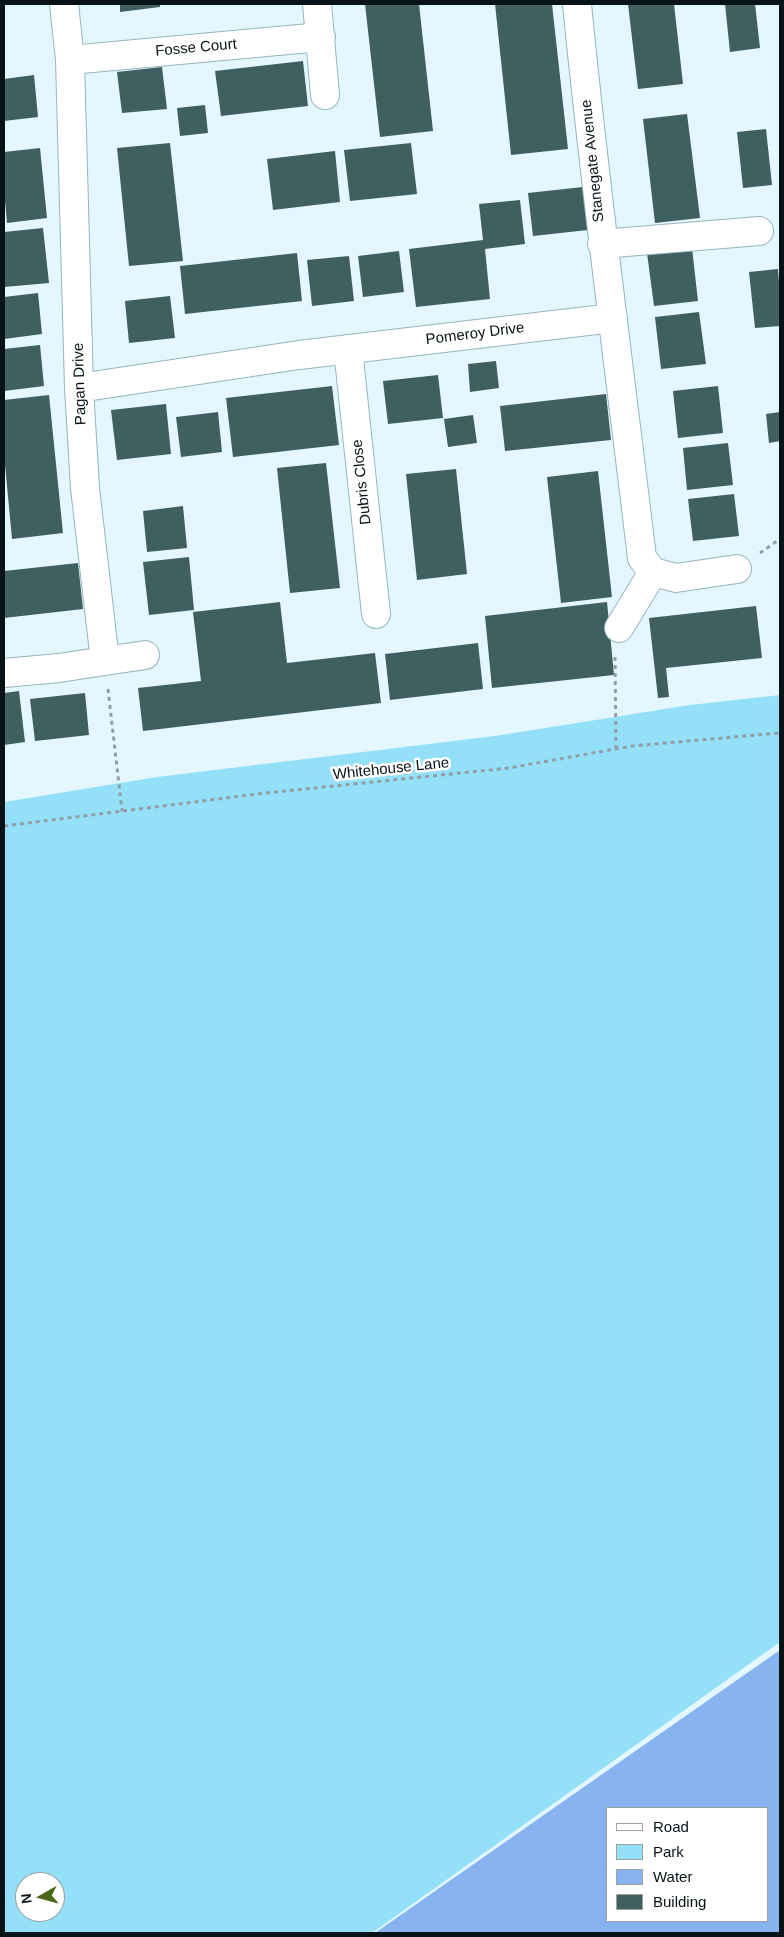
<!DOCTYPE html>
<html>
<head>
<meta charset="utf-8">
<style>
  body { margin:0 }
  #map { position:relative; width:784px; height:1937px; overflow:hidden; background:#e4f7fe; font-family:Helvetica,sans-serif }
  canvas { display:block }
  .frame { position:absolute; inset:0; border:5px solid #071317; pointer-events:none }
  .legend { position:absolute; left:606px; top:1807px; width:162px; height:115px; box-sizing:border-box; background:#fff; border:1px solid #9ca1a2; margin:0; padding:6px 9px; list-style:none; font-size:15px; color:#071317 }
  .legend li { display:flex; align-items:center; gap:10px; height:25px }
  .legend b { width:25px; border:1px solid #9ca1a2 }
  .north { position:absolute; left:15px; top:1872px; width:50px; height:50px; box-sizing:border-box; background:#fff; border:1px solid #9ca1a2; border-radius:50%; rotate:263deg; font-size:14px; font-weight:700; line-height:20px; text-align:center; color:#071317 }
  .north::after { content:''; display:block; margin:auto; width:18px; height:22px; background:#496619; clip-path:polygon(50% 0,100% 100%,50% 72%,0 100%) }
</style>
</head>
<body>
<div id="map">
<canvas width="784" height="1937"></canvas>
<div class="frame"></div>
<ul class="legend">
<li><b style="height:6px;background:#fff"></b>Road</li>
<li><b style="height:14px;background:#94e0f9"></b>Park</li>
<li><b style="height:14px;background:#87b3f1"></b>Water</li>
<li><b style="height:14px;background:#3f5f61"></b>Building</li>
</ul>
<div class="north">N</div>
</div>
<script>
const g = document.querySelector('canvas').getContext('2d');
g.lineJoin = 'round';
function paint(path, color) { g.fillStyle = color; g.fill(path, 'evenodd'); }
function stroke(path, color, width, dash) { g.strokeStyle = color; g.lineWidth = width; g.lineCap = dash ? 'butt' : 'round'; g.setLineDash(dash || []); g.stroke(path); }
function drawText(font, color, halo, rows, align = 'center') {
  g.font = font + ' Helvetica,sans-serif'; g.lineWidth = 5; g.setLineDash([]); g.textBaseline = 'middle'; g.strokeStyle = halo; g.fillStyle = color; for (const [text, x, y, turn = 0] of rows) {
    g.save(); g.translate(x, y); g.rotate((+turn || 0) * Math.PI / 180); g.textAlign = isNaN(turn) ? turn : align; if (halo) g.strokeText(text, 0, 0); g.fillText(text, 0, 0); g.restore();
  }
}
paint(new Path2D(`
  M780 695V1642L372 1933H4V802L157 777 495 736 690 705ZM25 1882H55V1912H25Z`), '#94e0f9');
paint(new Path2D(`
  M780 1650V1933H375ZM608 1808H768V1921H608Z`), '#87b3f1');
paint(new Path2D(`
  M120 4H160V7L120 12Z
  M365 4H419L433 131 380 137Z
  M495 4H552L568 149 511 155Z
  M628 4H674L683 84 638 89Z
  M725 4H755L760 48 730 52Z
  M303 61 308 106 221 116 215 71Z
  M162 67 167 109 122 113 117 72Z
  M34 75 38 117 4 121V79Z
  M205 105 208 133 180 136 177 108Z
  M687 114 700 218 655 223 643 119Z
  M766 129 772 185 743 188 737 132Z
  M170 143 183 261 129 266 117 148Z
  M411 143 417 194 350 201 344 150Z
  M40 148 47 218 7 223 4 190V152Z
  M335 151 340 202 273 210 267 159Z
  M583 187 588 230 533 236 528 193Z
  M520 200 525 244 485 249 490 299 416 307 409 249 483 240 479 204Z
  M43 228 49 283 4 287V232Z
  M692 248 698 301 654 306 647 253Z
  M399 251 404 292 363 297 358 256Z
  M297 253 302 301 185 314 180 266Z
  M349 256 354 301 312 306 307 260Z
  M778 269 780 296V326L755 328 749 272Z
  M38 293 42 334 4 339V297Z
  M170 296 175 338 129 343 125 301Z
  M699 312 706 364 661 369 655 317Z
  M40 345 44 386 4 391V349Z
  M496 361 499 388 470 392 468 364Z
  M438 375 443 418 388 424 383 381Z
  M332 386 339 445 233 457 226 398Z
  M718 386 723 433 678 438 673 391Z
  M606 394 611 440 505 451 500 406Z
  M49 395 63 533 12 539 4 454V400Z
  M166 404 171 454 117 460 111 410Z
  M218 412 222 452 181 457 176 417Z
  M780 412V441L769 443 766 414Z
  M473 415 477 443 448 447 444 419Z
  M728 443 733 485 687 490 683 448Z
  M326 463 340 588 290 593 277 468Z
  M456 469 467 574 417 580 406 474Z
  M598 471 612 597 561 603 547 477Z
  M734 494 739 536 693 541 688 499Z
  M183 506 187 548 147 552 143 511Z
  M189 557 194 610 149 615 143 562Z
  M78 563 83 609 4 618V571Z
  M280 602 287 663 375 653 381 703 143 731 138 688 201 681 193 612Z
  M607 602 614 675 492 688 485 616Z
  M756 606 762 658 666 668 669 697 658 698 649 618Z
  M478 643 483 689 390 700 385 654Z
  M19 691 25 742 4 745V693Z
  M85 693 89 735 35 741 30 699Z`), '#3f5f61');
const minor = new Path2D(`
  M317 4 325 95
  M577 4C595 189 620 373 642 558L653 572 676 578 737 569
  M70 60 321 37
  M602 244 759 231
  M348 349 376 614
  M79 388 299 355 613 318
  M619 628 653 572
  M105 661 145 655
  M4 673 59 668 105 661 85 488 79 388 70 60 64 4`);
stroke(minor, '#95b5bf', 30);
stroke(new Path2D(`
  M760 553 780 539
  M615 657 616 749
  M108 689 122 811
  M4 826 266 793 509 768 632 746 780 733`), '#8f9fa5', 3, [4, 4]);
stroke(minor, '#fff', 28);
drawText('15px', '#071317', '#fff', [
  ["Fosse Court",196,48,-5],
  ["Stanegate Avenue",593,161,-96],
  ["Pomeroy Drive",475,334,-7],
  ["Pagan Drive",80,384,-92],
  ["Dubris Close",362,482,-96],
  ["Whitehouse Lane",391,769,-6]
]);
</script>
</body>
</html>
